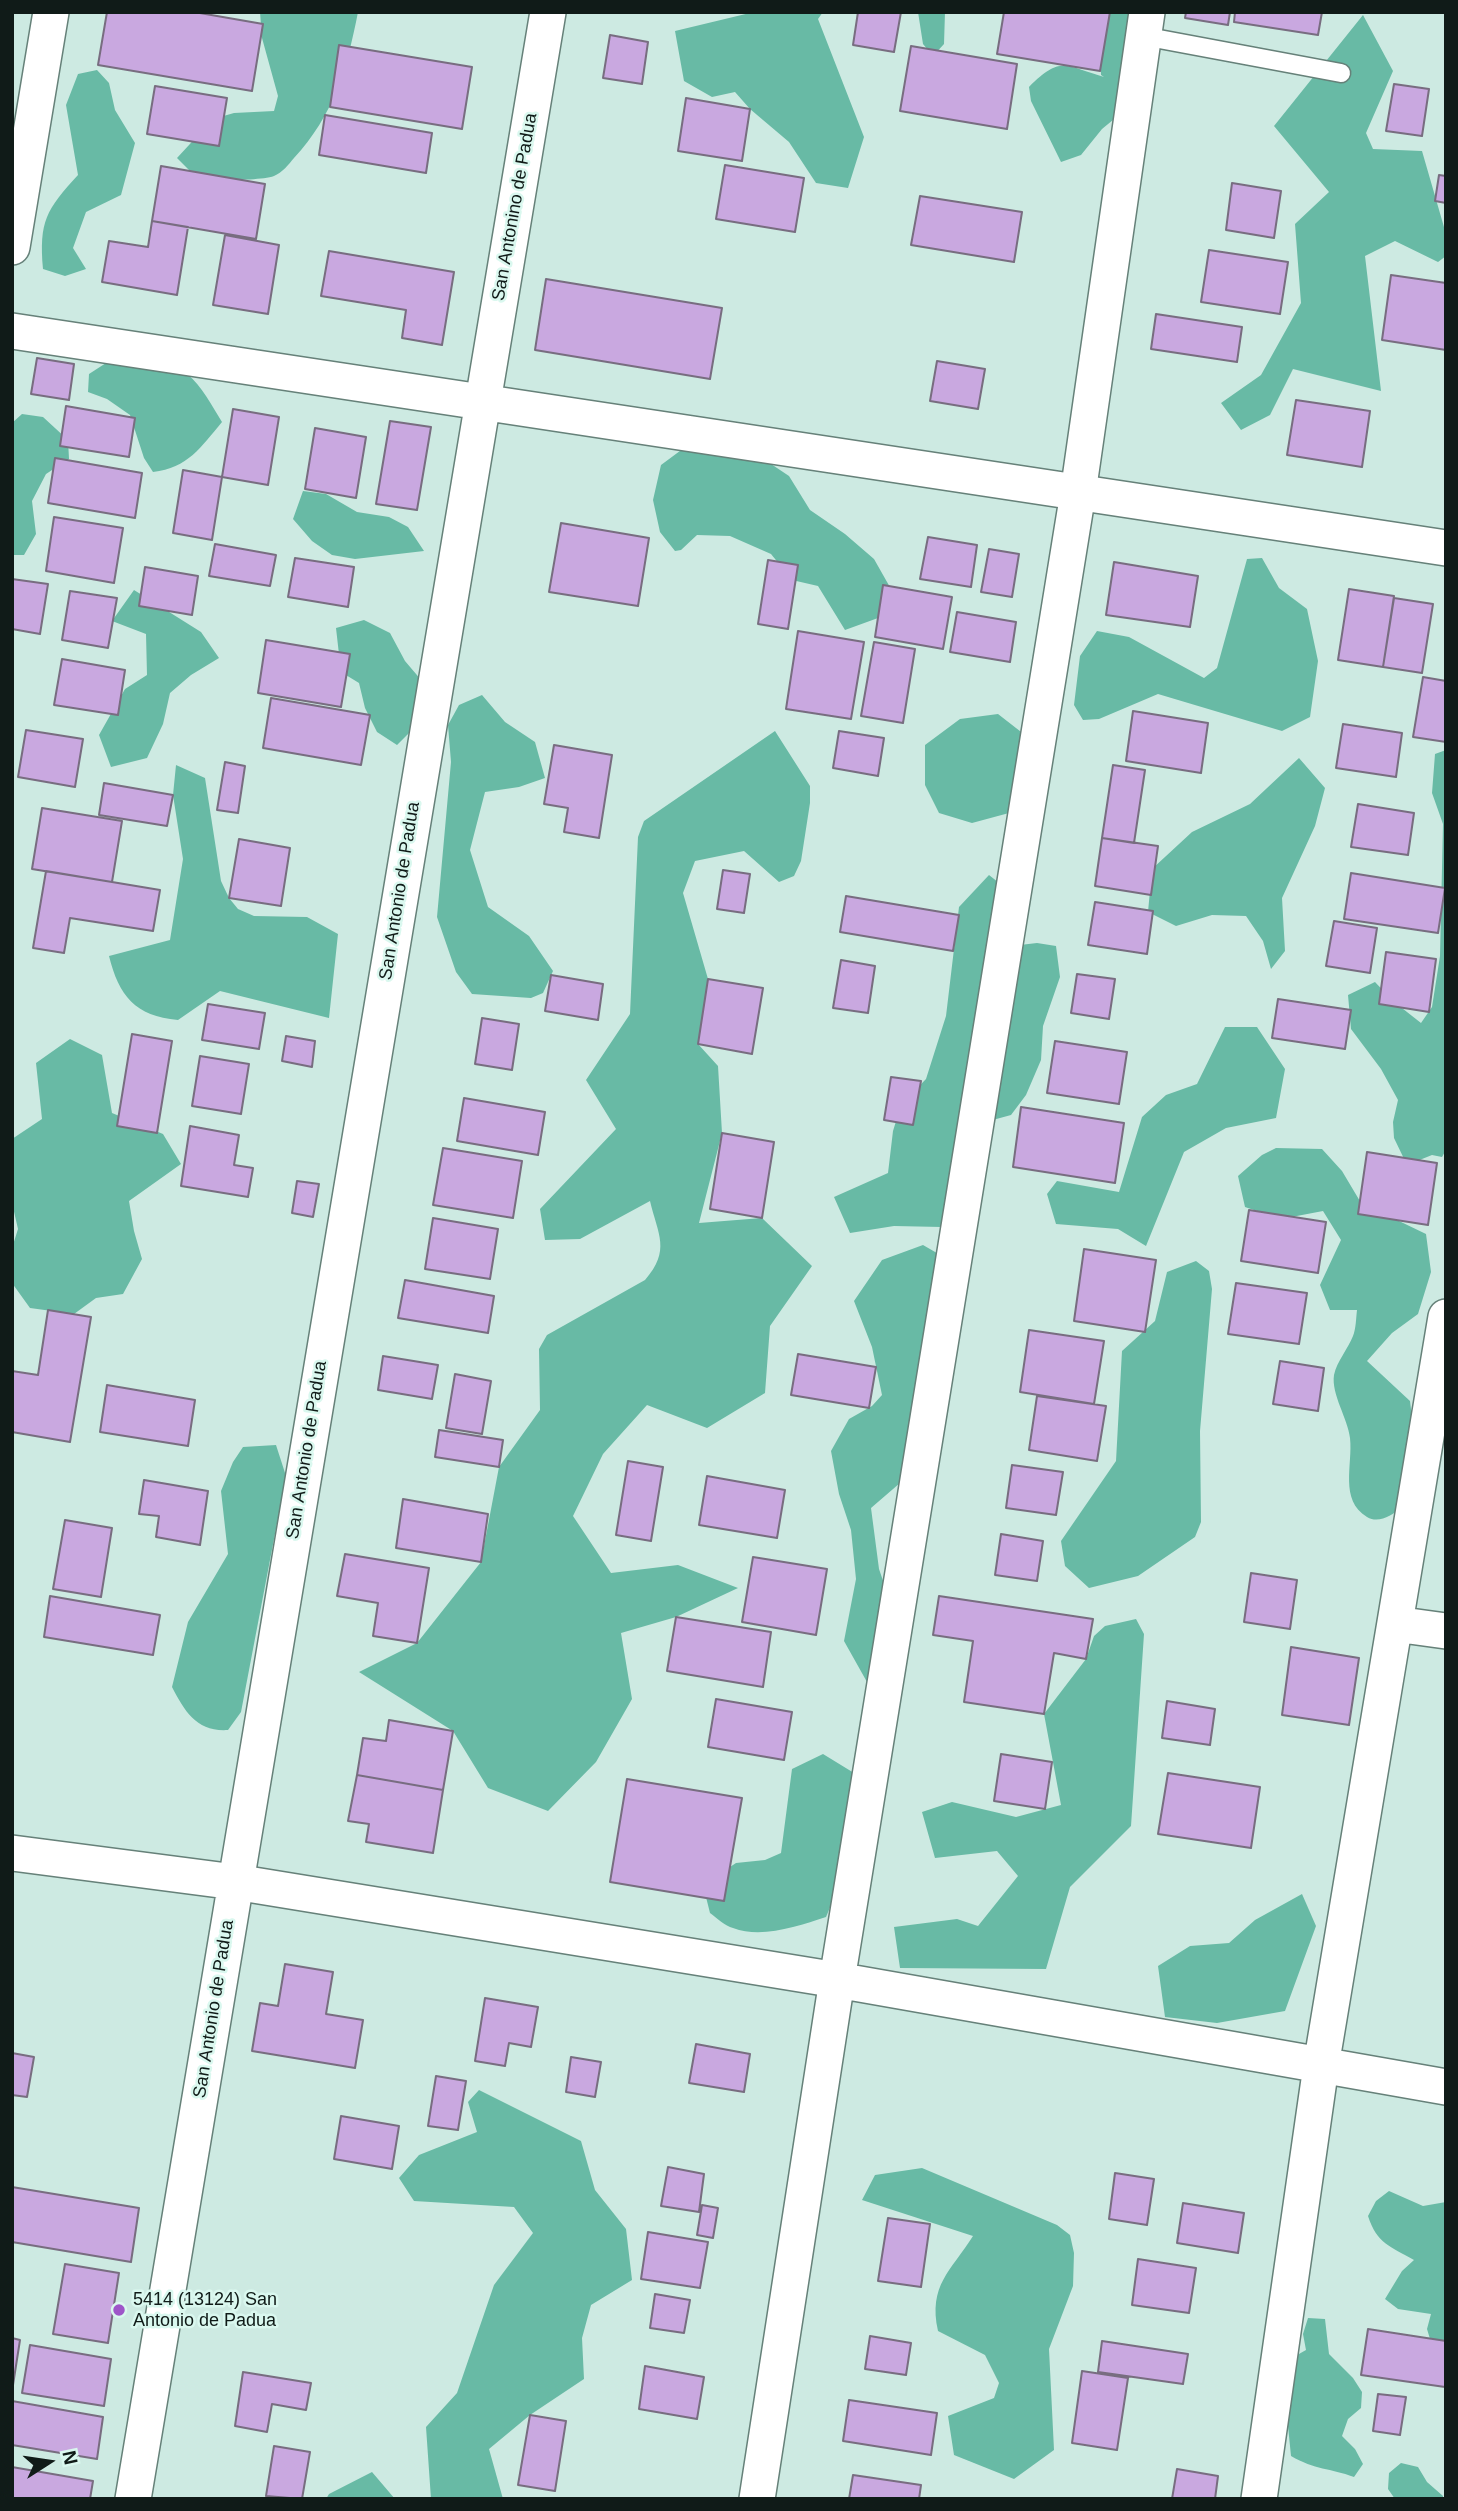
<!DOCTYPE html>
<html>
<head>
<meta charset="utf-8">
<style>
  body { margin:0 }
  #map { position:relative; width:1458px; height:2511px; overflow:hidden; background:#cdeae2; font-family:Arial,sans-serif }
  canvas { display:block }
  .frame { position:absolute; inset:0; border:14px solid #101b18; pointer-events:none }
  .north { position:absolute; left:14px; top:2427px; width:70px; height:70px; -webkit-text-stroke:5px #daf8ef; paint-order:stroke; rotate:78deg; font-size:19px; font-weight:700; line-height:28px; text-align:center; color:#101b18 }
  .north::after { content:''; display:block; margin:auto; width:24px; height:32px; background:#101b18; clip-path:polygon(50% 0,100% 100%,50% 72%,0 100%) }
</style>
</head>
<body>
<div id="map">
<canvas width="1458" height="2511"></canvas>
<div class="frame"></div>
<div class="north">N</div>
</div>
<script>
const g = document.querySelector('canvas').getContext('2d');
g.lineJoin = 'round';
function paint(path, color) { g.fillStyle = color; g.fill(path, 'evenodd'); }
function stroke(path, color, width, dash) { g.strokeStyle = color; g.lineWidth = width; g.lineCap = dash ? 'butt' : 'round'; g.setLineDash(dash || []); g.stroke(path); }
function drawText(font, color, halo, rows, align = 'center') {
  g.font = font + ' Arial,sans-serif'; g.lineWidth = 5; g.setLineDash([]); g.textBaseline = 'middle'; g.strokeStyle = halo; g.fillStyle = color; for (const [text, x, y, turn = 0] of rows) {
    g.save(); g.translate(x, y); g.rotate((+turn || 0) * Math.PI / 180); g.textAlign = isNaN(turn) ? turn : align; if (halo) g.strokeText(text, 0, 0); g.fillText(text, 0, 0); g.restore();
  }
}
paint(new Path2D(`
  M260 12H358C347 68 334 115 294 158 289 164 282 173 274 176 260 181 216 180 199 180L177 158 213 119 234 113 274 111 278 96 262 38Z
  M754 12H823L818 19 864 137 848 188 816 183 789 142 750 109 735 92 712 97 684 81 675 31Z
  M918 12H945L944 44 933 56 923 44Z
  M1109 12H1152L1119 115 1102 129 1081 155 1061 162 1031 101 1029 87C1061 55 1065 66 1104 77L1101 75 1100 44Z
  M1363 15 1393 71 1366 133 1373 149 1422 151 1446 234V256L1438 262 1395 241 1365 256 1381 391 1293 369 1270 415 1241 430 1221 403 1261 375 1301 303 1295 224 1329 192 1274 126Z
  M97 70 109 83 115 110 135 143 121 195 86 212 73 248 86 269 65 276 43 269C39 221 46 210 78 175L66 105 78 74Z
  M106 363C125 363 173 362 187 374 202 386 212 406 222 422 201 447 188 468 153 472L144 458 130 415 107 399 88 392 89 374Z
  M22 414 43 417 68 440 69 459 46 474 32 501 36 534 24 555H12V423Z
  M688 445 759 456 789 476 810 510 845 534 874 559 891 589 878 618 845 630 818 586 792 580 771 554 730 536 697 535 681 550 675 551 660 532 653 500 661 465Z
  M303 491 326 494 357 512 389 517 408 527 424 551 355 559 332 555 312 541 293 519Z
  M1262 558 1279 588 1307 609 1318 661 1310 717 1282 731 1158 694 1099 719 1083 720 1074 705 1080 656 1097 631 1129 637 1204 678 1217 668 1247 559Z
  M134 590 201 632 219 658 191 675 170 693 163 724 147 758 111 767 99 735 125 689 147 675 146 634 112 621Z
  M364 620 390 633 405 661 422 681 411 731 397 745 377 732 365 708 359 683 341 672 336 628Z
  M482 695 505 722 535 742 545 778 519 787 485 792 470 850 488 907 529 936 553 971 543 993 531 998 472 994 456 972 437 917 451 762 448 725 459 705Z
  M998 714 1025 735 1009 813 972 823 939 813 925 785V745L960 719Z
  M775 731 810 786V803L801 861 794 876 779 882 744 851 695 861 683 893 708 979 698 1044 718 1066 722 1133 699 1223 762 1218 812 1266 770 1326 765 1393 707 1428 647 1405 603 1454 573 1516 611 1573 678 1565 738 1588 676 1617 621 1633 632 1699 596 1762 548 1811 488 1788 453 1731 359 1672 417 1643 481 1562 499 1467 540 1410 539 1349 547 1335 645 1280C671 1250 658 1235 650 1201L580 1239 545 1240 540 1209 616 1129 586 1080 630 1014 638 837 644 821Z
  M1446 750V1150L1442 1157 1432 1155 1407 1165 1394 1138 1393 1122 1398 1100 1381 1069 1351 1029 1348 995 1375 982 1393 1001 1421 1023 1432 1007 1440 956 1443 824 1432 793 1435 754Z
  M1299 758 1325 788 1315 826 1282 898 1285 951 1271 969 1263 941 1246 916 1212 915 1176 926 1148 912 1152 869 1192 832 1250 804Z
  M176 765 205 778 221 881 229 898 238 909 254 916 307 917 338 934 329 1018 220 991 178 1020C135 1016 119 996 109 956L170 940 183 859 173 795Z
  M989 875 1018 898 1020 945 1037 943 1056 946 1060 977 1043 1026 1041 1060 1026 1095 1011 1115 989 1121 942 1227 894 1226 850 1233 834 1197 888 1173 893 1131 901 1105 926 1079 946 1016 959 907Z
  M1225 1027H1257L1285 1069 1276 1118 1226 1128 1184 1152 1146 1246 1118 1229 1056 1224 1047 1194 1057 1181 1119 1192 1142 1117 1166 1095 1197 1084Z
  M70 1039 102 1055 112 1113 163 1134 181 1164 129 1201 134 1231 142 1259 123 1294 96 1298 74 1314 30 1308 12 1283V1248L18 1229 12 1203V1139L42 1119 36 1063Z
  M1276 1148 1322 1149 1342 1171 1367 1213 1399 1221 1426 1234 1431 1272 1418 1314 1392 1333 1367 1361 1410 1401 1415 1443 1401 1508C1392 1515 1379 1524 1367 1517 1339 1500 1353 1465 1350 1438 1348 1419 1331 1394 1334 1375 1337 1361 1348 1349 1353 1336 1356 1329 1356 1318 1357 1310H1330L1320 1285 1341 1240 1323 1211 1281 1219 1245 1207 1238 1176 1262 1155Z
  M923 1245 942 1256 900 1483 871 1508 879 1569 898 1625 880 1681 867 1682 844 1641 856 1579 851 1530 839 1494 831 1451 849 1419 872 1406 882 1395 872 1347 854 1301 882 1260Z
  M1196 1261 1209 1271 1212 1289 1200 1431 1201 1522 1195 1537 1138 1576 1089 1588 1065 1566 1061 1541 1116 1461 1122 1351 1155 1321 1167 1272Z
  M276 1445 286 1476 241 1712 228 1730C197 1732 185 1712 172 1687L188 1622 228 1554 221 1491 233 1462 243 1447Z
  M1136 1619 1144 1634 1131 1826 1070 1887 1046 1969 900 1968 894 1927 957 1919 978 1926 1018 1876 997 1851 935 1858 922 1812 952 1802 1016 1817 1061 1805 1044 1714 1086 1659 1094 1636 1105 1626Z
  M823 1754 854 1773V1850L826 1917C798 1926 762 1939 733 1928 725 1926 717 1918 710 1913L703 1885 736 1863 765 1860 781 1853 792 1769Z
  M1302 1894 1316 1926 1285 2011 1217 2023 1165 2017 1158 1966 1190 1946 1229 1943 1255 1920Z
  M479 2090 581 2141 595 2190 626 2229 632 2280 591 2305 582 2338 584 2379 530 2415 489 2449 503 2499H431L426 2427 457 2393 494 2285 533 2233 514 2207 414 2201 399 2178 419 2155 477 2132 468 2102Z
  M922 2168 1057 2225 1070 2235 1074 2253 1073 2286 1049 2349 1054 2450 1014 2479 954 2455 948 2416 994 2398 999 2383 985 2355 938 2331C928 2285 951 2271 973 2236L862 2200 875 2175Z
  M1389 2191 1423 2206 1446 2202V2392L1427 2329 1431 2314 1398 2309 1385 2299 1402 2271 1414 2260C1390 2246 1377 2244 1368 2216L1376 2201Z
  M1308 2318 1325 2319 1329 2354 1353 2378 1362 2392 1361 2408 1348 2419 1342 2436 1355 2449 1363 2464 1354 2477C1330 2468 1315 2470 1291 2456L1288 2426 1271 2397 1276 2367 1306 2350 1303 2334Z
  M1401 2463 1418 2467 1427 2482 1443 2496V2499H1395L1388 2489 1389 2473Z
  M372 2472 395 2499H326L329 2494Z`), '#68baa5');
const building = new Path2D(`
  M107 12H194L263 24 252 91 98 65Z
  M858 12H901L894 52 853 45Z
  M1004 12H1110L1100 71 997 54Z
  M1186 12H1230L1228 25 1185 18Z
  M1235 12H1322L1318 35 1234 22Z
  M610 35 648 42 642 84 603 78Z
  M339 45 472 67 462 129 330 107Z
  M911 46 1017 64 1007 129 900 111Z
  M1394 84 1429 89 1422 136 1386 131Z
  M155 86 227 98 219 146 147 134Z
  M686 98 750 109 742 161 678 151Z
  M325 115 432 133 426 173 319 155Z
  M725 165 804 178 795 232 716 219Z
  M161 166 265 184 256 239 152 221Z
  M1439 175 1446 176V203L1435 201Z
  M1232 183 1281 191 1274 238 1226 230Z
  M920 196 1022 212 1014 262 911 245Z
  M152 221 188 227 177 295 102 282 109 241 148 247Z
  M225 235 279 245 268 314 213 305Z
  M1209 250 1288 262 1280 314 1201 302Z
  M329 251 454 272 442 345 402 338 406 310 321 296Z
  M1391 275 1446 283V350L1382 340Z
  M546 279 722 308 710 379 535 350Z
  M1156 314 1242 327 1237 362 1151 349Z
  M37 358 74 364 69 400 31 394Z
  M937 361 985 369 978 409 930 401Z
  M1296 400 1370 411 1362 467 1287 455Z
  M66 406 135 418 129 457 60 446Z
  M233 409 279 417 268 485 222 477Z
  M390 421 431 427 417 510 376 504Z
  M315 428 366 437 356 498 305 489Z
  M55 458 142 473 135 518 48 503Z
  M183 470 222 477 212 540 173 533Z
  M54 517 123 528 114 583 46 571Z
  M561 523 649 538 638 606 549 592Z
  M928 537 977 545 971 587 920 579Z
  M215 544 276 555 270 586 209 576Z
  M989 549 1019 554 1012 597 981 592Z
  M295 558 354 567 348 607 288 597Z
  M768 560 798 565 788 629 758 624Z
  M1114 562 1198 576 1190 627 1106 615Z
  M145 567 198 576 192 615 139 606Z
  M12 579 48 584 40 634 12 629Z
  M883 585 952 597 943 649 875 637Z
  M1349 589 1394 596 1383 667 1338 660Z
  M70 591 117 598 108 648 62 640Z
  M1394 598 1433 604 1422 673 1383 667Z
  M957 612 1016 622 1010 662 950 652Z
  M798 631 864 642 851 719 786 709Z
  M266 640 350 654 341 707 258 693Z
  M874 642 915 649 903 723 861 716Z
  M62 659 125 670 118 715 54 705Z
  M1423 677 1446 681V742L1413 737Z
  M271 698 370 715 361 765 263 748Z
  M1133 711 1208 723 1201 773 1126 761Z
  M1343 724 1402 733 1396 777 1336 768Z
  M26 730 83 739 75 787 18 777Z
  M839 731 884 738 878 776 833 768Z
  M554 745 612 755 599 838 564 832 568 808 544 804Z
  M225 762 245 766 238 813 217 810Z
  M1113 765 1145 770 1134 843 1102 838Z
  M104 783 173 795 167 826 99 815Z
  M1358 804 1414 813 1408 855 1351 847Z
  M42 808 122 821 112 882 32 869Z
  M1102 838 1158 846 1151 895 1095 886Z
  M239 839 290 848 281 906 229 898Z
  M723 870 750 874 744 913 717 909Z
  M46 871 160 890 153 931 70 918 64 953 33 948Z
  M1351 873 1445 888 1438 933 1344 919Z
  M846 896 959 915 953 951 840 932Z
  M1095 902 1153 911 1147 954 1088 945Z
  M1334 921 1377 928 1370 973 1326 966Z
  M1386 952 1436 959 1429 1012 1379 1004Z
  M841 960 875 966 868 1013 833 1008Z
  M1077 974 1115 979 1109 1019 1071 1013Z
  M551 975 603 984 598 1020 545 1011Z
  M708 979 763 988 752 1054 698 1044Z
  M1278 999 1351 1010 1345 1049 1272 1038Z
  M208 1004 265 1013 259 1049 202 1040Z
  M482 1018 519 1024 512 1070 475 1064Z
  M132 1034 172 1041 157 1133 117 1126Z
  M286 1036 315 1041 312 1067 282 1061Z
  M1055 1041 1127 1052 1119 1104 1047 1093Z
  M200 1056 249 1064 241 1114 192 1106Z
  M891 1077 921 1081 913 1125 884 1120Z
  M464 1098 545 1112 538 1155 457 1141Z
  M1021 1107 1124 1123 1115 1183 1013 1167Z
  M190 1126 239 1135 234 1165 253 1168 248 1197 181 1186Z
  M722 1133 774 1142 762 1218 710 1209Z
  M443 1148 522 1161 513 1218 433 1205Z
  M1367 1152 1437 1163 1428 1225 1358 1214Z
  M297 1181 319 1184 313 1217 292 1213Z
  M1249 1210 1326 1222 1318 1273 1241 1261Z
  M433 1218 498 1229 490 1279 425 1269Z
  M1084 1249 1156 1260 1145 1332 1074 1321Z
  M405 1280 494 1296 488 1333 398 1318Z
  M1236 1283 1307 1293 1299 1344 1228 1334Z
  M48 1310 91 1317 70 1442 12 1432V1371L38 1375Z
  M1029 1330 1104 1341 1094 1404 1020 1392Z
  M798 1354 876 1367 869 1408 791 1395Z
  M383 1356 438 1365 432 1399 378 1390Z
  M1280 1361 1324 1368 1318 1411 1273 1404Z
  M455 1374 491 1381 482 1434 446 1428Z
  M107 1385 195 1400 188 1446 100 1432Z
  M1037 1396 1106 1406 1097 1461 1029 1450Z
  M439 1430 503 1440 499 1467 435 1457Z
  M628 1461 663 1467 651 1541 616 1535Z
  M1012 1465 1063 1472 1056 1515 1006 1508Z
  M707 1476 785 1490 777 1538 699 1525Z
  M144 1480 208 1491 200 1545 156 1537 159 1516 139 1514Z
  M403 1499 488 1514 481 1562 396 1548Z
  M65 1520 112 1528 101 1597 53 1589Z
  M1001 1534 1043 1541 1037 1581 995 1575Z
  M345 1554 429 1568 417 1643 373 1636 378 1603 337 1596Z
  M753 1557 827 1569 816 1635 742 1622Z
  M1251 1573 1297 1580 1290 1629 1244 1622Z
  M50 1596 160 1615 153 1655 44 1637Z
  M939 1596 1093 1619 1086 1659 1054 1653 1044 1714 964 1702 973 1641 933 1635Z
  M676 1617 771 1632 763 1687 667 1671Z
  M1291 1647 1359 1658 1349 1725 1282 1715Z
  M716 1699 792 1712 784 1760 708 1747Z
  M1167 1701 1215 1709 1210 1745 1162 1738Z
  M389 1720 453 1731 443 1790 357 1775 363 1738 386 1741Z
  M1001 1754 1052 1762 1045 1809 994 1801Z
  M1168 1773 1260 1787 1251 1848 1158 1834Z
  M357 1775 443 1790 433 1853 366 1842 369 1824 348 1821Z
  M627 1779 742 1798 724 1901 610 1882Z
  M285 1964 333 1972 326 2014 363 2020 355 2068 252 2051 260 2003 278 2006Z
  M485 1998 538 2007 531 2047 509 2043 505 2066 475 2061Z
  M696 2044 750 2054 744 2092 689 2083Z
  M12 2053 34 2057 27 2097 12 2095Z
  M571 2057 601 2062 595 2097 566 2092Z
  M436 2076 466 2081 458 2130 428 2126Z
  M341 2116 399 2126 392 2169 334 2159Z
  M668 2167 704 2174 699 2212 661 2206Z
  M1115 2173 1154 2179 1147 2225 1109 2219Z
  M12 2187 139 2208 131 2262 12 2242Z
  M1183 2203 1244 2213 1238 2253 1177 2243Z
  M702 2205 718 2208 713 2238 697 2235Z
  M888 2218 930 2224 921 2287 878 2281Z
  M648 2232 708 2242 700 2288 641 2279Z
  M1138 2259 1196 2268 1189 2313 1132 2305Z
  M65 2264 119 2273 108 2343 53 2334Z
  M655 2294 690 2300 684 2333 650 2328Z
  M1368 2329 1446 2341 1445 2387 1361 2375Z
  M870 2336 911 2343 906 2375 865 2369Z
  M12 2338 20 2340 13 2385H12Z
  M1102 2341 1188 2354 1183 2384 1098 2372Z
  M30 2345 111 2359 104 2406 22 2393Z
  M645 2366 704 2377 697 2419 639 2409Z
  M1082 2371 1128 2378 1117 2450 1072 2443Z
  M243 2372 311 2383 306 2410 272 2404 267 2432 235 2426Z
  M1378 2394 1406 2397 1400 2435 1373 2431Z
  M849 2400 937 2413 931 2455 843 2441Z
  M12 2401 103 2417 97 2459 12 2445Z
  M530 2415 566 2421 555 2491 518 2485Z
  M274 2446 310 2452 302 2499 266 2496Z
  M12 2467 93 2481 90 2499H12Z
  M1177 2469 1218 2476 1215 2499H1172Z
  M853 2475 921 2485 919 2499H849Z`);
paint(building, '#c9a8e0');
stroke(building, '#786d80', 2);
const lane = new Path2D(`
  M1143 36 1341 73`);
const street = new Path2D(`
  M12 247 51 12
  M12 331 1446 548
  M1395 1624 1446 1631
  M12 1853 235 1882 837 1980 1446 2087
  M133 2499 548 12
  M757 2499 837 1980 1078 493 1147 12
  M1259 2499 1321 2066 1446 1317`);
stroke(lane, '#668179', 21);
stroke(street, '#668179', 38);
stroke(lane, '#fff', 18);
stroke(street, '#fff', 35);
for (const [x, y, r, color] of [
  [119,2310,7,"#9e55c9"]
]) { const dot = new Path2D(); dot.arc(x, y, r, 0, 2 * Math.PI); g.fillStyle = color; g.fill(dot); stroke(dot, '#daf8ef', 2.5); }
drawText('18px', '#101b18', '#daf8ef', [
  ["San Antonino de Padua",515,207,-80],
  ["San Antonio de Padua",400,891,-81],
  ["San Antonio de Padua",307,1450,-81],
  ["San Antonio de Padua",214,2009,-81]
]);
drawText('18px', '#101b18', '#daf8ef', [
  ["5414 (13124) San",133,2300],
  ["Antonio de Padua",133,2321]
], 'left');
</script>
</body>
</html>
